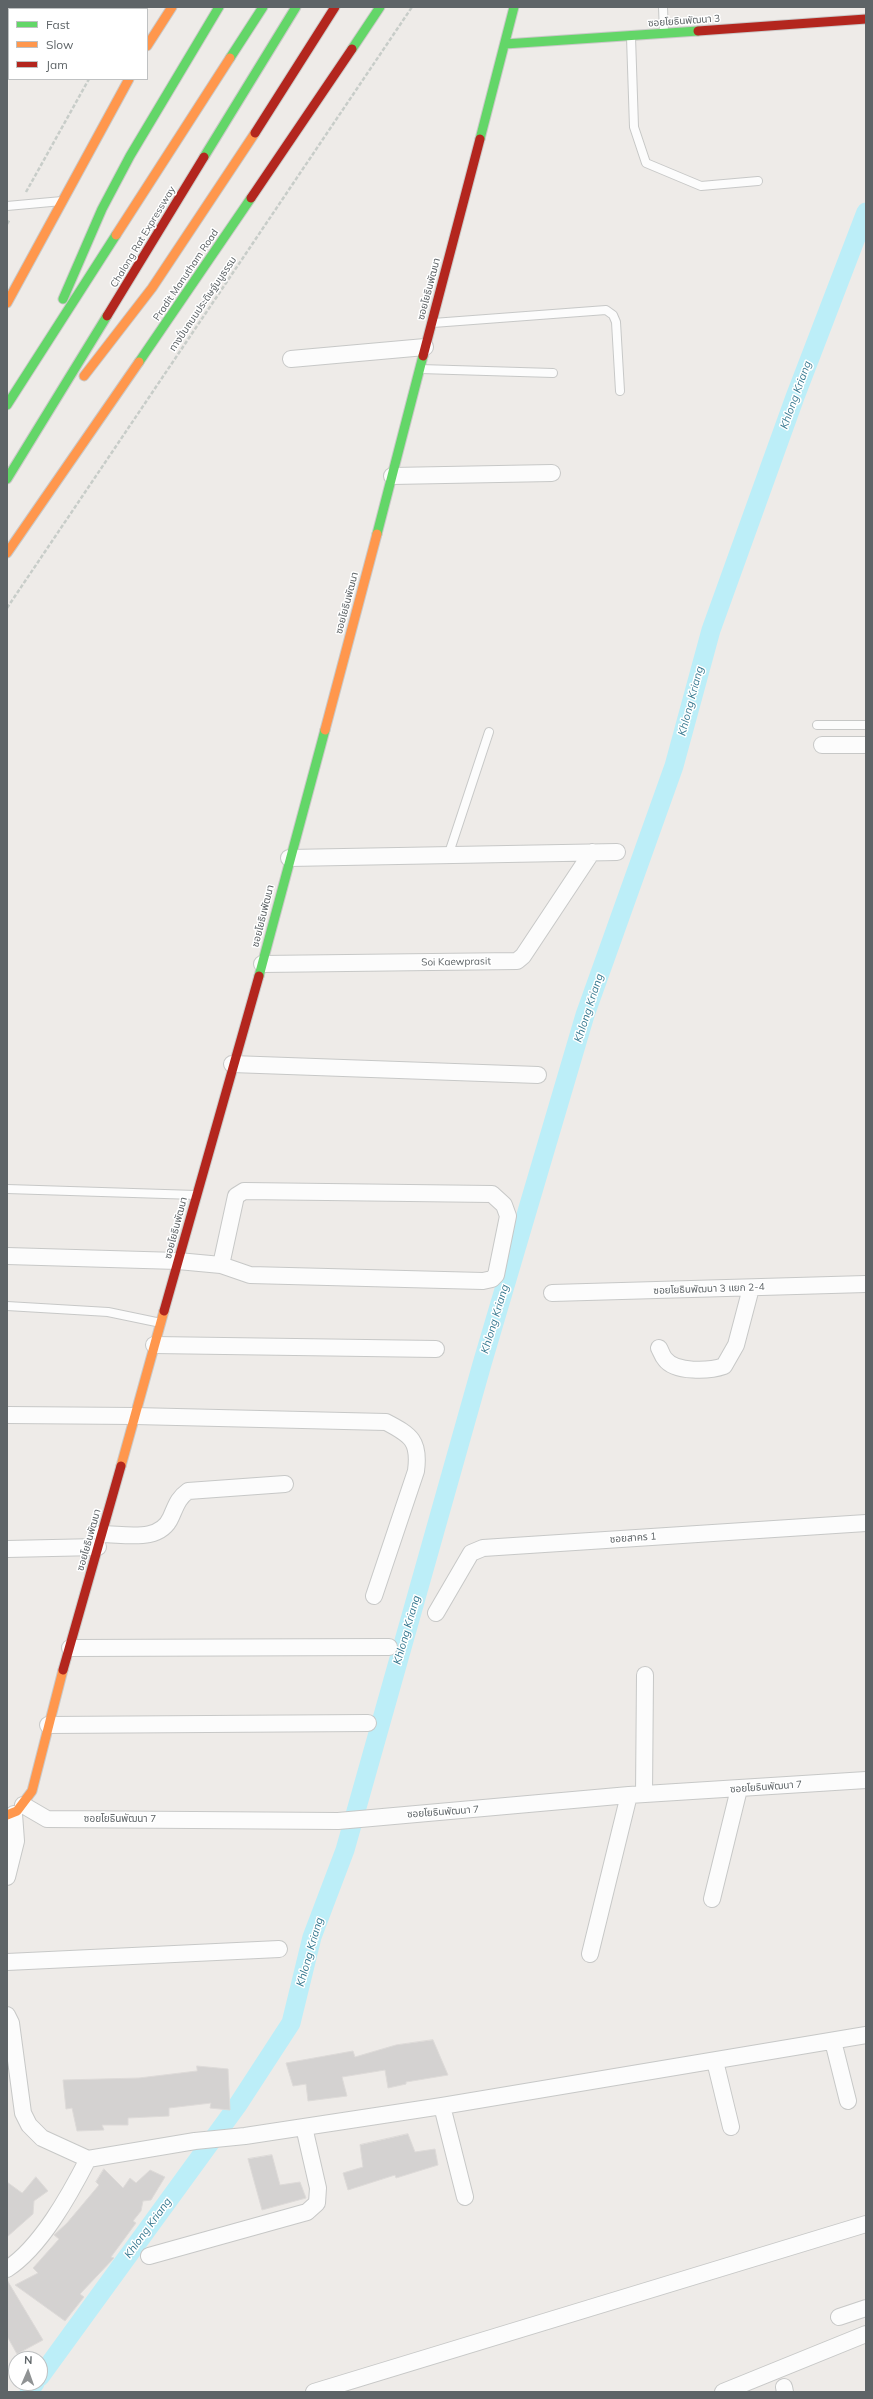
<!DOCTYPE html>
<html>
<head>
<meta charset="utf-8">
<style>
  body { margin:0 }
  #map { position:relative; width:873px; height:2399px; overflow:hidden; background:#eeebe8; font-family:Mulish,sans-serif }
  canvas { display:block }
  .frame { position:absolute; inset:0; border:8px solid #5e6467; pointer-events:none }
  .legend { position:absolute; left:8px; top:8px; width:140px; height:72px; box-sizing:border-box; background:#fff; border:1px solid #bfc1c2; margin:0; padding:5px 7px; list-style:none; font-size:12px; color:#5e6467 }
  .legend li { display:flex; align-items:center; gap:8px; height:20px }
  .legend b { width:20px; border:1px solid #bfc1c2 }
  .north { position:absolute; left:8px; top:2351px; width:40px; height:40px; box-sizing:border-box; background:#fff; border:1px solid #bfc1c2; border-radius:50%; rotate:2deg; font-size:11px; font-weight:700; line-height:16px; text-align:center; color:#5e6467 }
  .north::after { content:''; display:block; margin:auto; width:14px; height:18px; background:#909394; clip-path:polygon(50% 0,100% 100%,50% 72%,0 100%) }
</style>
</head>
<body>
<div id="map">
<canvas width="873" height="2399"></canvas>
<div class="frame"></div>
<ul class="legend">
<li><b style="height:5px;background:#63d668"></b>Fast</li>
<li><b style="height:5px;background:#ff974d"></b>Slow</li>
<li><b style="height:5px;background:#b3261e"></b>Jam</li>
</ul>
<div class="north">N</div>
</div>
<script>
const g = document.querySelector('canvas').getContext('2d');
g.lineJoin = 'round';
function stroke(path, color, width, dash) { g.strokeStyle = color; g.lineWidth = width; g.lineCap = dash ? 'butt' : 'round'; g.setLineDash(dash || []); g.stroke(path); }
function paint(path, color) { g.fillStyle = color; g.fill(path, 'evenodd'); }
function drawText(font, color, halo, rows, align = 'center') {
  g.font = font + ' Mulish,"Noto Sans Thai",sans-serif'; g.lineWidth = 3; g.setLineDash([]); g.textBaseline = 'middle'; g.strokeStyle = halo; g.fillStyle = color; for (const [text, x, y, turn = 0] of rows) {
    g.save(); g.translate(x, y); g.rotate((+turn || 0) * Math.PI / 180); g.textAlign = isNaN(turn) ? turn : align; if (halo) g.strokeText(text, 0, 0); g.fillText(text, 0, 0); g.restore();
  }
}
stroke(new Path2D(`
  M40 2377 237 2106 291 2023 312 1937 345 1850 482 1364 585 1015 674 766 711 630 795 397 866 212
  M29 2392 35 2383`), '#bceef8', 19);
const building = new Path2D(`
  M433 2040 448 2075 406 2082V2084L388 2088 385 2070 342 2077 347 2096 308 2101 306 2084 293 2086 286 2063 353 2051 355 2057 396 2045Z
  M197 2066 228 2069 230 2110 210 2108 211 2103 169 2108V2116L128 2118V2125H102L104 2130 77 2131 72 2108 66 2109 63 2080 139 2078 197 2071Z
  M408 2134 415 2152 435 2149 438 2165 396 2178 395 2175 348 2190 343 2173 363 2167 360 2145Z
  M272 2155 280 2185 300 2182 306 2198 262 2210 248 2159Z
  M104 2169 123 2188 130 2178 136 2183 150 2170 165 2177 151 2200 143 2201 141 2211 133 2221 136 2223 111 2257 114 2258 80 2294 84 2297 65 2321 15 2285 38 2273 33 2268 59 2239 54 2235 67 2223 99 2185 96 2182Z
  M36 2177 48 2191 34 2201 33 2214 7 2237V2182L22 2193Z
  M7 2280 43 2340 17 2354 7 2336Z`);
paint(building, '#d4d2d1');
stroke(building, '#dddad8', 1);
const lane = new Path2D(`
  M13 7V9
  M663 7 664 32
  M631 37 634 127 646 163 701 186 758 181
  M7 206 62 201
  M433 323 606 310 613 315 616 322 620 391
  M420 369 553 373
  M817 725H866
  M448 856 489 732
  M7 1189 196 1195
  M7 1306 108 1312 161 1323`);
const street = new Path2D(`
  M291 359 425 347
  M392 476 552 473
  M822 745H866
  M289 858 617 852
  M262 964 517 961 523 956 592 852
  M232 1064 538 1075
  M7 1256 178 1261 221 1265 250 1275 483 1281 492 1279 496 1275 508 1216 504 1205 492 1194 244 1191 236 1196 221 1265
  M552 1293 866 1284
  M154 1345 436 1349
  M659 1348C661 1351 662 1356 665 1359 675 1373 710 1371 724 1366L736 1345 751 1288
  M7 1415 135 1416 386 1422C411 1435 420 1441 416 1471L374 1596
  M101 1534C126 1534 160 1543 171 1517 176 1506 178 1498 188 1491L285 1484
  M7 1549 98 1547
  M436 1613 471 1553 483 1548 866 1523
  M70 1648 389 1647
  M48 1725 368 1723
  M644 1794 645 1675
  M23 1805 47 1819 338 1821 629 1795 866 1780
  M7 1877 16 1841 14 1814
  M712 1899 739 1789
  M590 1954 629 1795
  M7 1962 279 1949
  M7 2015 11 2023 23 2113 29 2125 42 2138 88 2159 195 2141 245 2136 442 2106 866 2035
  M833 2041 848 2101
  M715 2061 731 2127
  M442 2106 465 2197
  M149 2256 307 2212 317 2203 318 2188 304 2127
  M7 2269C41 2247 70 2194 88 2159
  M839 2317 866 2308
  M784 2387 785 2392
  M314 2392 866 2224
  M723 2392 866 2334`);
const fast = new Path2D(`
  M505 44 698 31
  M352 49 380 7
  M230 58 263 7
  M480 139 514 7
  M204 157 296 7
  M63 299 102 209 130 156 219 7
  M139 362 251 198
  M7 405 116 235
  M7 479 107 316
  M377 534 423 356
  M259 976 325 730`);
const slow = new Path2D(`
  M147 46 172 7
  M116 235 230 58
  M7 303 129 79
  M84 376 152 288 255 133
  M7 553 139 362
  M325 730 377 534
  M121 1466 164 1311
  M7 1815 17 1811 32 1791 63 1670`);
const jam = new Path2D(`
  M698 31 866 19
  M255 133 335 7
  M251 198 352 49
  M107 316 204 157
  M423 356 480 139
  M164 1311 259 976
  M63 1670 121 1466`);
stroke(lane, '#c7c8c7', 10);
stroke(street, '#c7c8c7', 18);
stroke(fast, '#cac9c8', 11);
stroke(slow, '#cac9c8', 11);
stroke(jam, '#cac9c8', 11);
stroke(new Path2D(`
  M131 9 132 7
  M26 192 89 79
  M7 224 10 219
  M7 608 412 7`), '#c8cdc9', 2.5, [4, 2]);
stroke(lane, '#fcfcfc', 8);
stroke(street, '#fcfcfc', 16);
stroke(fast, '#63d668', 9);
stroke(slow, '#ff974d', 9);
stroke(jam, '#b3261e', 9);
drawText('10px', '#5e6467', '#fff', [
  ["ซอยโยธินพัฒนา 3",684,21,-4],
  ["Chalong Rat Expressway",143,237,-59],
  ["Pradit Manutham Road",186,275,-56],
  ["ซอยโยธินพัฒนา",429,289,-75],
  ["ทางปั่นถนนประดิษฐ์มนูธรรม",203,304,-56],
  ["ซอยโยธินพัฒนา",347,603,-75],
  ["ซอยโยธินพัฒนา",263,916,-76],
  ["Soi Kaewprasit",456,962,-1],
  ["ซอยโยธินพัฒนา",176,1228,-75],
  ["ซอยโยธินพัฒนา 3 แยก 2-4",709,1289,-2],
  ["ซอยสาคร 1",633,1538,-4],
  ["ซอยโยธินพัฒนา",89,1540,-74],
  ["ซอยโยธินพัฒนา 7",766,1787,-4],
  ["ซอยโยธินพัฒนา 7",443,1812,-4],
  ["ซอยโยธินพัฒนา 7",120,1819]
]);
drawText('italic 11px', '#377990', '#fff', [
  ["Khlong Kriang",796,395,-70],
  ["Khlong Kriang",691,701,-75],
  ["Khlong Kriang",589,1008,-72],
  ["Khlong Kriang",495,1319,-73],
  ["Khlong Kriang",407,1630,-74],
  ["Khlong Kriang",310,1952,-74],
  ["Khlong Kriang",148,2228,-54]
]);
</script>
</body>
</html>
